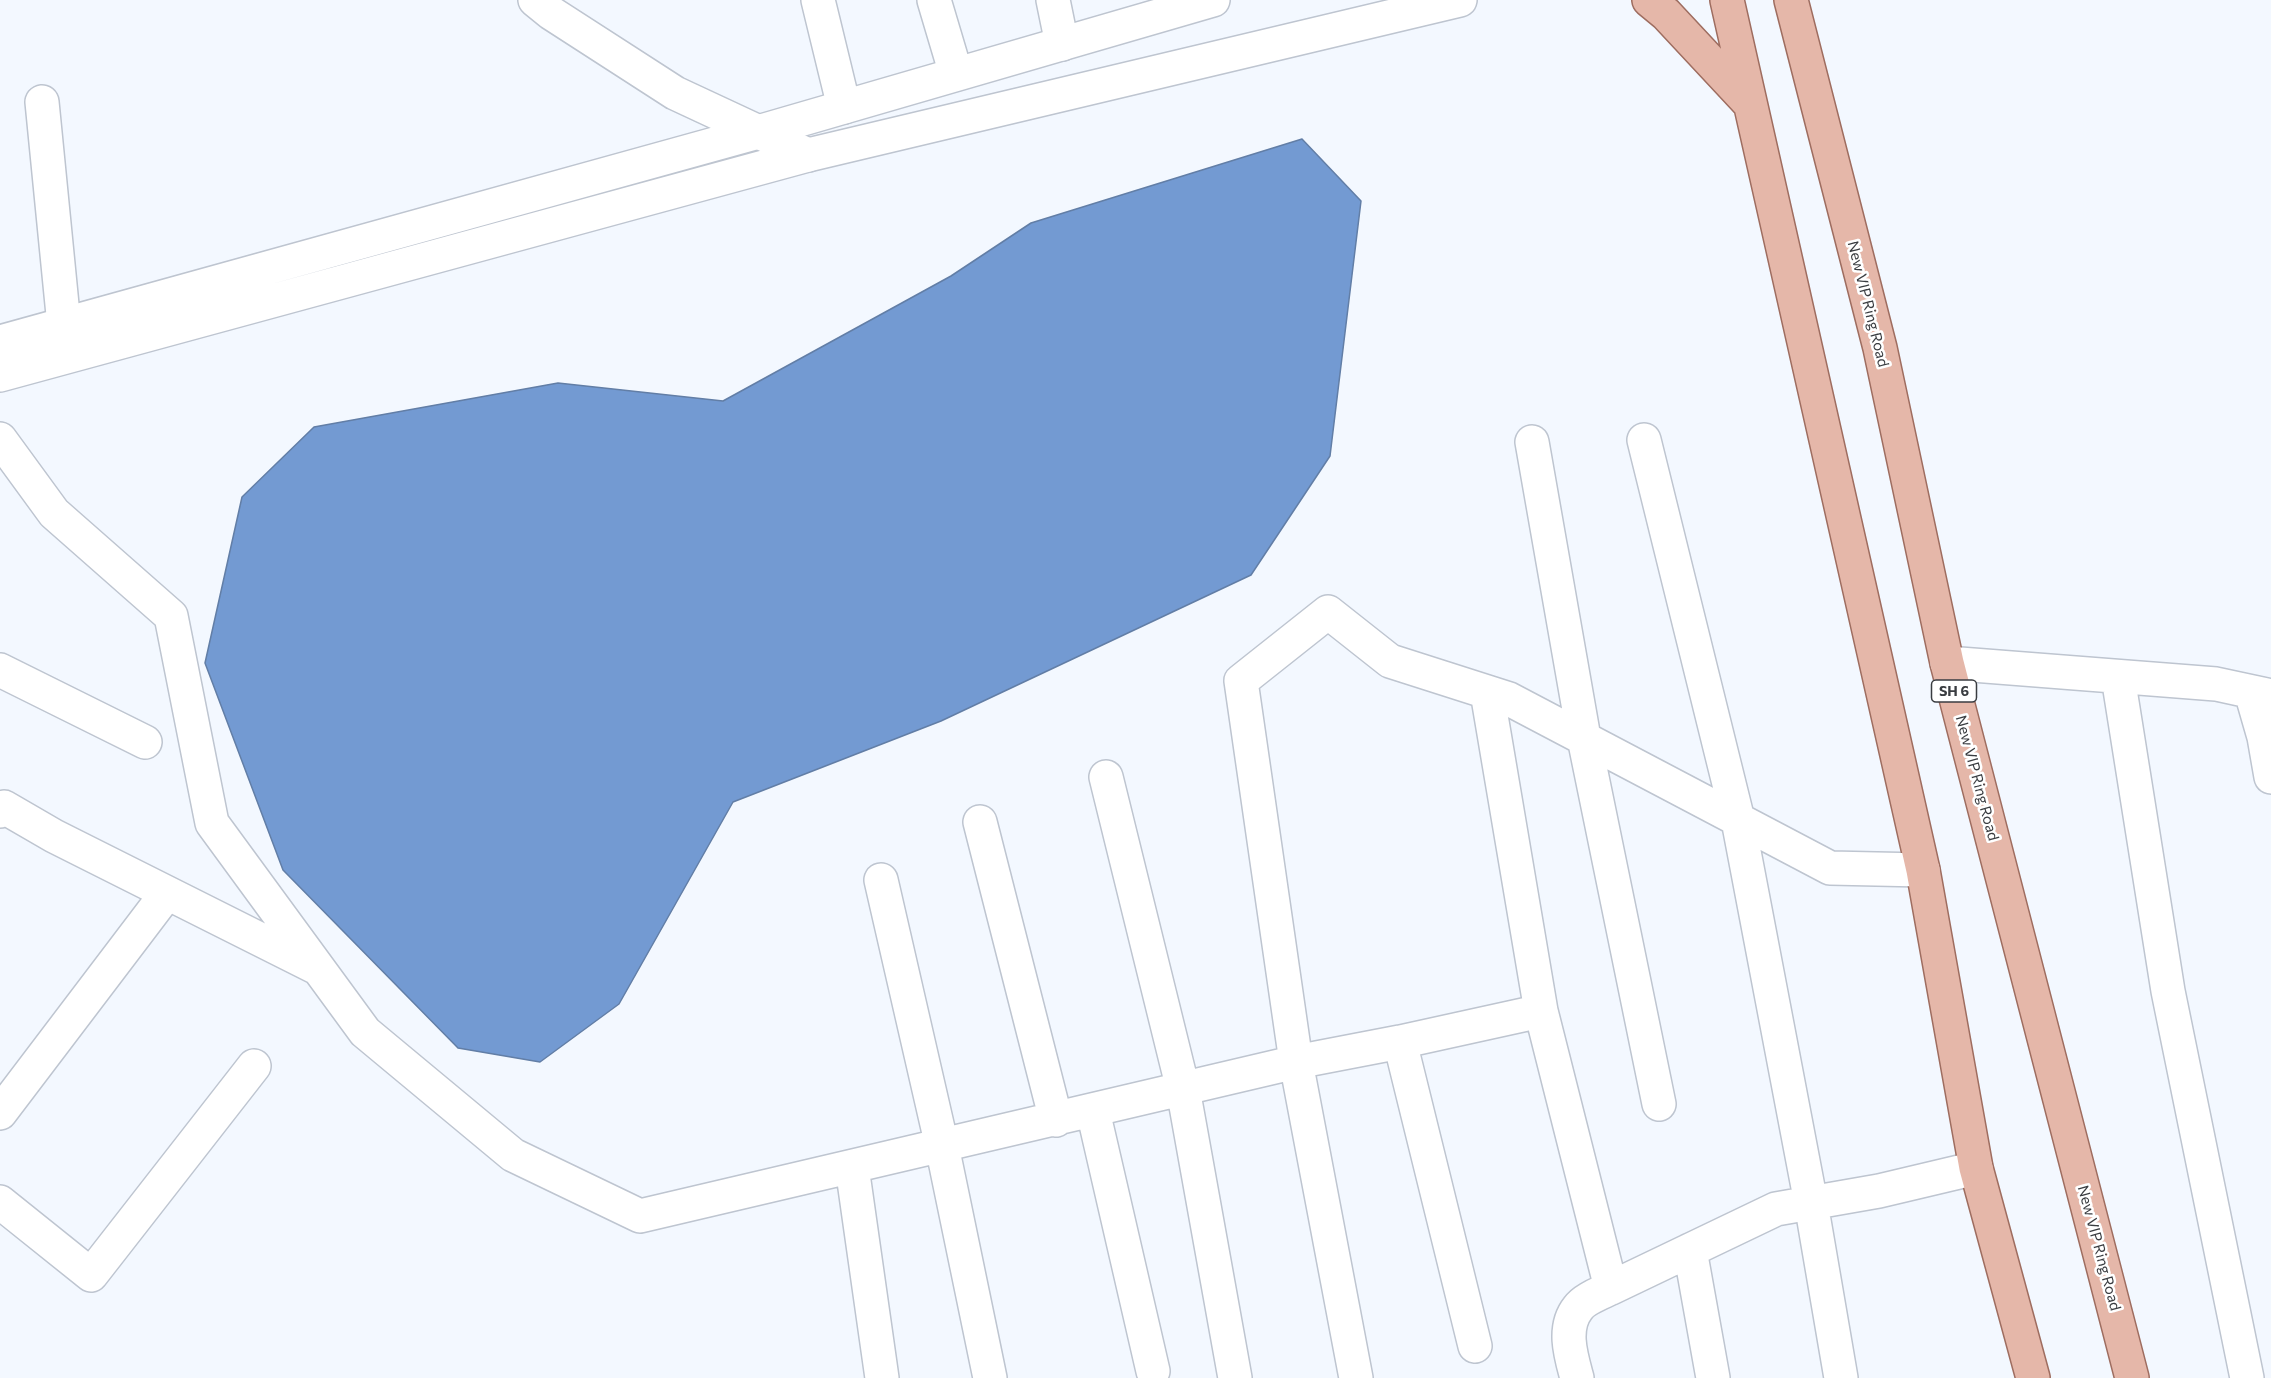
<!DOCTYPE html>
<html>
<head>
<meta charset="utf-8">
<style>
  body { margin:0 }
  canvas { display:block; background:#f3f8ff }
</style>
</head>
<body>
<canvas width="2271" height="1378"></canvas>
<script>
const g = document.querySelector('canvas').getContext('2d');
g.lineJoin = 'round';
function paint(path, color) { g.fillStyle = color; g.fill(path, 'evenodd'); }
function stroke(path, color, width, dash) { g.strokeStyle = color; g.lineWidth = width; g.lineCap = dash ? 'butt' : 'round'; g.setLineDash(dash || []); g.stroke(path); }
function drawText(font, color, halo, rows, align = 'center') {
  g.font = font + ' Commissioner,sans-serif'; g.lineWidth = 5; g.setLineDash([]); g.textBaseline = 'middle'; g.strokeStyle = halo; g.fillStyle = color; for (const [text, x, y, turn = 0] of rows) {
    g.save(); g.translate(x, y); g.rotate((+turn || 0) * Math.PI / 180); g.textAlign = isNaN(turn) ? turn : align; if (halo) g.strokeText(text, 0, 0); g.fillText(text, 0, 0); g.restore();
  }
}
const water = new Path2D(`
  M1302 139 1361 201 1330 456 1251 575 941 721 733 802 619 1004 540 1062 458 1048 283 870 205 663 242 497 314 427 558 383 723 401 951 276 1031 223Z`);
paint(water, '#739ad2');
stroke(water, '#627ea6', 1.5);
const minor = new Path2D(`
  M535 0 551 13 675 93 808 155
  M818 0 844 107
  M934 0 956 74
  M1053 0 1062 44
  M42 102 64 325
  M0 439 54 513 171 616 212 823 365 1032 513 1155 640 1216 1296 1062 1400 1042 1541 1011 1487 692
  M1644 440 1738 820 1811 1203 1841 1378
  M1532 442 1584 738 1659 1104
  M1947 663 2216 684 2271 696
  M0 670 145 742
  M2118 677 2168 991 2247 1378
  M2251 692 2264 737 2271 777
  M1106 777 1183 1089 1235 1378
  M0 811 4 807 54 836 315 967
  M980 822 1056 1120
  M881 880 942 1146 990 1378
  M1541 1011 1611 1288 1776 1209 1879 1191 1976 1168
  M1400 1042 1475 1346
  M1093 1111 1153 1371
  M0 1113 167 893
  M852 1167 882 1378
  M0 1202 91 1275 254 1066
  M1690 1250 1713 1378
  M1356 1378 1296 1062 1241 681 1328 612 1390 661 1509 699 1830 868 1923 870
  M1577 1378C1571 1356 1562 1328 1578 1308 1584 1299 1601 1293 1611 1288`);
const tertiary = new Path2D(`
  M0 342 758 132 1213 0
  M0 375 808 155 1460 0`);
const primary = new Path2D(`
  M1649 0 1666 14 1750 104
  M1727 0 1923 870 1976 1168 2033 1378
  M1791 0 1880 348 1947 663 2132 1378`);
stroke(minor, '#bec5d0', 36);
stroke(tertiary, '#bec5d0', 36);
stroke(primary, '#9e6d60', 36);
stroke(minor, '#fff', 33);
stroke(tertiary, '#fff', 33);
stroke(primary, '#e5b7a9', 33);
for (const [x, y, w] of [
  [1954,691,45]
]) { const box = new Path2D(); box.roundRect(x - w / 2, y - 11, w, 22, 4.5); g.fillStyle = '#fff'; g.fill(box); stroke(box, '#3a3d41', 1.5); }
drawText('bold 14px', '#3a3d41', null, [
  ["SH 6",1954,691]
]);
drawText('15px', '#3a3d41', '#fff', [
  ["New VIP Ring Road",1868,304,76],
  ["New VIP Ring Road",1977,778,75],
  ["New VIP Ring Road",2099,1248,75]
]);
</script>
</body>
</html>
